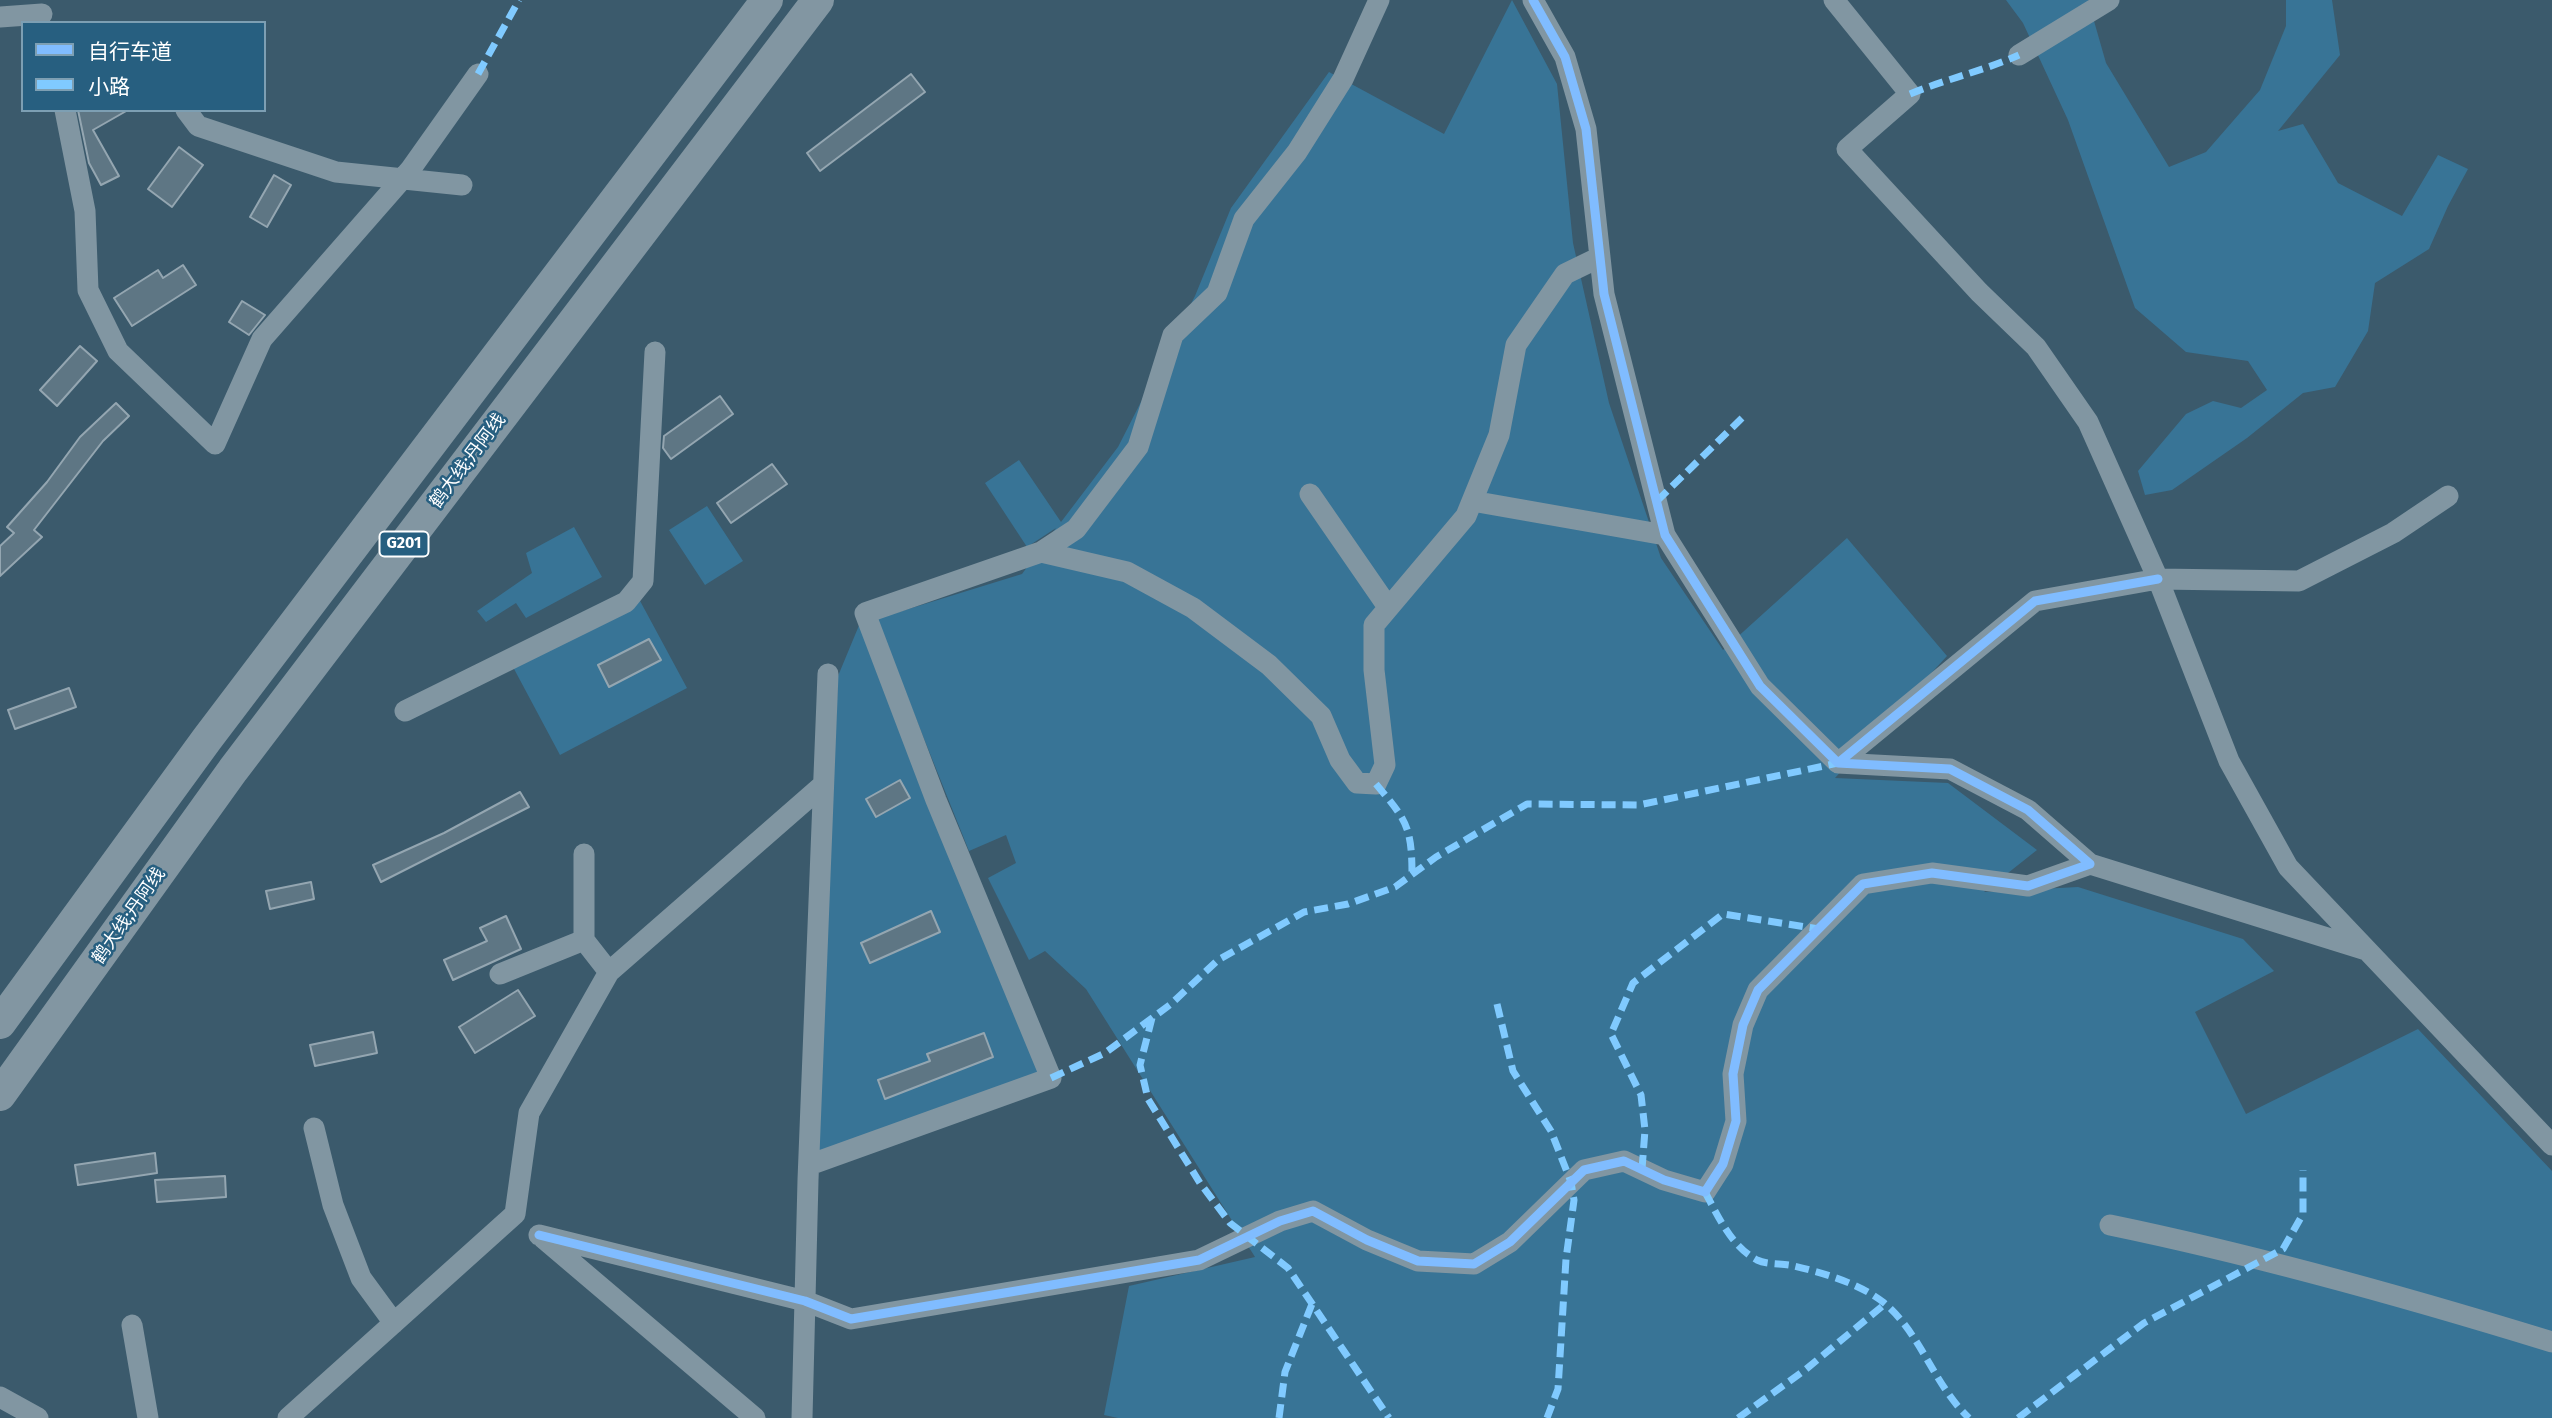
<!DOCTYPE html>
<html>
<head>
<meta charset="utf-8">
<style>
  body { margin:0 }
  #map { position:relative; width:2552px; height:1418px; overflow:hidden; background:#3b5a6c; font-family:"Fira Sans","Noto Sans SC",sans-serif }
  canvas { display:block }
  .legend { position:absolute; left:21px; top:21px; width:245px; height:91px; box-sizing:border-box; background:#275f80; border:2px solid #7d9fb3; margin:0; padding:9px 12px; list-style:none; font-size:21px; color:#fff }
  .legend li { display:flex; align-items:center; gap:14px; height:35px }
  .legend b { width:35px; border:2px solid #7d9fb3 }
</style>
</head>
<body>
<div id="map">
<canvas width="2552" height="1418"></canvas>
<ul class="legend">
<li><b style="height:9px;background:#80bcff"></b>自行车道</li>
<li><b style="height:9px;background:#80caff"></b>小路</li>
</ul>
</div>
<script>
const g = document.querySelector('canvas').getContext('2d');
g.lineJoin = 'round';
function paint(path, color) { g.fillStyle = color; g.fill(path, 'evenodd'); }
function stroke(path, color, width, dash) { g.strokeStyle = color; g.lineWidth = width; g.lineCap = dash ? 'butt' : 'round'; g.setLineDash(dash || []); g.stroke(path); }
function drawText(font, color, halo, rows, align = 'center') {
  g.font = font + ' "Fira Sans","Noto Sans SC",sans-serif'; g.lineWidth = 5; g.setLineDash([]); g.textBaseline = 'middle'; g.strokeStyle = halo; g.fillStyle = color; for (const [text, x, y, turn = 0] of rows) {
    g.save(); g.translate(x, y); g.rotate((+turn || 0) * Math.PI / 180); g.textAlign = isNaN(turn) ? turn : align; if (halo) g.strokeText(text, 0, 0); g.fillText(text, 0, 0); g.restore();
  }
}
paint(new Path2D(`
  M1512 0 1557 84 1573 243 1609 403 1661 558 1723 650 1847 538 1947 656 1835 778 1948 783 2037 850 1984 892 2078 887 2243 939 2274 971 2195 1012 2246 1114 2418 1029 2552 1171V1418H1118L1104 1415 1129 1286 1255 1257 1086 989 1045 951 1029 960 988 878 1016 863 1006 835 969 851 876 619 1022 574 1056 528 1027 547 985 483 1019 460 1061 522 1118 447 1195 296 1231 208 1329 72 1444 134Z
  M2006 0H2088L2106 63 2169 167 2206 152 2260 90 2286 26V0H2332L2340 55 2278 131 2303 124 2338 183 2402 216 2438 155 2468 169 2448 206 2429 249 2375 283 2368 331 2335 387 2303 393 2247 438 2172 490 2145 495 2138 471 2186 414 2213 401 2241 408 2267 390 2248 361 2186 352 2135 308 2068 120 2023 23Z
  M707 506 743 561 705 585 669 530Z
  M574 527 602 577 526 618 516 603 486 622 477 611 532 573 526 553Z
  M639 599 687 688 560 755 513 667Z
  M860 623 1041 1075 817 1154 838 676Z`), '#387496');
const building = new Path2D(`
  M911 74 925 92 820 171 807 153Z
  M78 110H128L93 130 119 176 101 185 89 163Z
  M179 147 203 165 172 207 148 189Z
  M274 175 291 185 267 227 250 217Z
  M183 265 196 285 132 326 114 298 158 270 163 278Z
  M242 301 265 315 249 335 229 322Z
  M80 346 97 361 57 406 40 390Z
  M720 396 733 414 671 459 663 448 664 436Z
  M116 403 129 416 103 441 34 530 42 537 0 576V546L14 533 7 527 47 482 80 437Z
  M772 464 787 484 731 523 717 503Z
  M649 639 661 660 609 687 598 665Z
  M69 688 76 707 15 729 8 710Z
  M900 780 910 798 876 817 866 799Z
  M520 792 529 807 381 882 373 865 444 833Z
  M311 882 314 899 270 909 266 891Z
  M931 911 940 932 870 963 861 943Z
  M506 916 521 949 453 980 444 960 487 941 480 928Z
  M518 990 535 1016 475 1053 459 1027Z
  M373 1032 377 1053 315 1066 310 1045Z
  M984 1033 993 1057 885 1099 878 1080 930 1061 927 1054Z
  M155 1153 157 1173 78 1185 75 1165Z
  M225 1176 226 1197 157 1202 155 1180Z`);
paint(building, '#5e7684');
stroke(building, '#94a6b1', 2);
stroke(new Path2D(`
  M1533 0 1565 57 1586 129 1604 294 1665 535 1760 686 1838 763
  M1834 0 1910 94 1847 149 1979 292 2036 347 2088 422 2158 579 2229 761 2288 867 2552 1145
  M0 17 42 14
  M2019 55 2109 0
  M65 110 85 211 88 290 118 351 215 444 262 339 410 170 478 74
  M186 110 198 126 336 172 462 185
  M1310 494 1388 607
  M1472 501 1665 535
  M1041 552 1127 572 1193 608 1269 665 1321 716 1340 760 1357 783 1376 784 1385 765 1374 670V625L1466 516 1499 435 1516 345 1565 274 1600 257
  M405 711 626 602 643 581 655 352
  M584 854V940L609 972
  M2090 864 2366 950
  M500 974 584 940
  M314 1128 333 1205 361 1278 394 1323
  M809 1165 1051 1078 936 800 865 613 1041 552 1076 529 1138 447 1173 335 1217 293 1244 219 1297 152 1343 79 1379 0
  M2110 1225C2260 1256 2406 1297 2552 1342
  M539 1235 805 1301 851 1319 1199 1260 1280 1221 1313 1211 1367 1240 1418 1261 1474 1264 1510 1242 1584 1170 1624 1161 1664 1180 1705 1192 1723 1164 1736 1121 1733 1074 1743 1025 1758 990 1863 884 1932 873 2028 886 2090 864 2028 810 1950 769 1838 763 2035 601 2158 579 2299 581 2393 533 2448 496
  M543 1238 755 1418
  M132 1325 148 1418
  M0 1397 38 1418
  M288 1418 515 1214 529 1113 609 972 823 785
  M802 1418 808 1180 828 674`), '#8196a2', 21);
stroke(new Path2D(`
  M0 1023 207 739 767 0
  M0 1095 233 770 818 0`), '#8296a2', 32);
stroke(new Path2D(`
  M478 74 519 0
  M1910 94C1946 79 1983 71 2019 55
  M1657 501 1742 418
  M1376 784C1406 820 1412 826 1412 875
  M1497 1004 1513 1071 1551 1131 1571 1182 1574 1200 1566 1259 1558 1389 1547 1418
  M1152 1018 1140 1065 1148 1099 1200 1183 1230 1223 1288 1268 1389 1418
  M1051 1078 1105 1053 1171 1004 1218 960 1304 912 1348 904 1395 887 1436 857 1527 804 1639 805 1838 763
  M1642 1169 1645 1130 1641 1095 1611 1034 1633 983 1723 914 1819 929
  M1705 1192C1718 1216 1731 1246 1757 1260 1767 1265 1783 1263 1794 1266 1824 1273 1858 1283 1883 1302 1921 1333 1933 1384 1969 1418
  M1279 1418 1285 1372 1312 1304
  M1738 1418 1805 1370 1885 1304
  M2018 1418 2144 1323 2283 1249 2303 1214V1170`), '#80caff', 7, [14, 7]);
stroke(new Path2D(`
  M1533 0 1565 57 1586 129 1604 294 1665 535 1760 686 1838 763
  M539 1235 805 1301 851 1319 1199 1260 1280 1221 1313 1211 1367 1240 1418 1261 1474 1264 1510 1242 1584 1170 1624 1161 1664 1180 1705 1192 1723 1164 1736 1121 1733 1074 1743 1025 1758 990 1863 884 1932 873 2028 886 2090 864 2028 810 1950 769 1838 763 2035 601 2158 579`), '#80bcff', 9);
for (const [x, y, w] of [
  [404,544,49]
]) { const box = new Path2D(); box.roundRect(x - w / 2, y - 12.5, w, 25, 5); g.fillStyle = '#275f80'; g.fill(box); stroke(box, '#fff', 2); }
drawText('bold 16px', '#fff', null, [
  ["G201",404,544]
]);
drawText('18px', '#fff', '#275f80', [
  ["鹤大线;丹阿线",468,461,-53],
  ["鹤大线;丹阿线",129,916,-55]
]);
</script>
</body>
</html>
